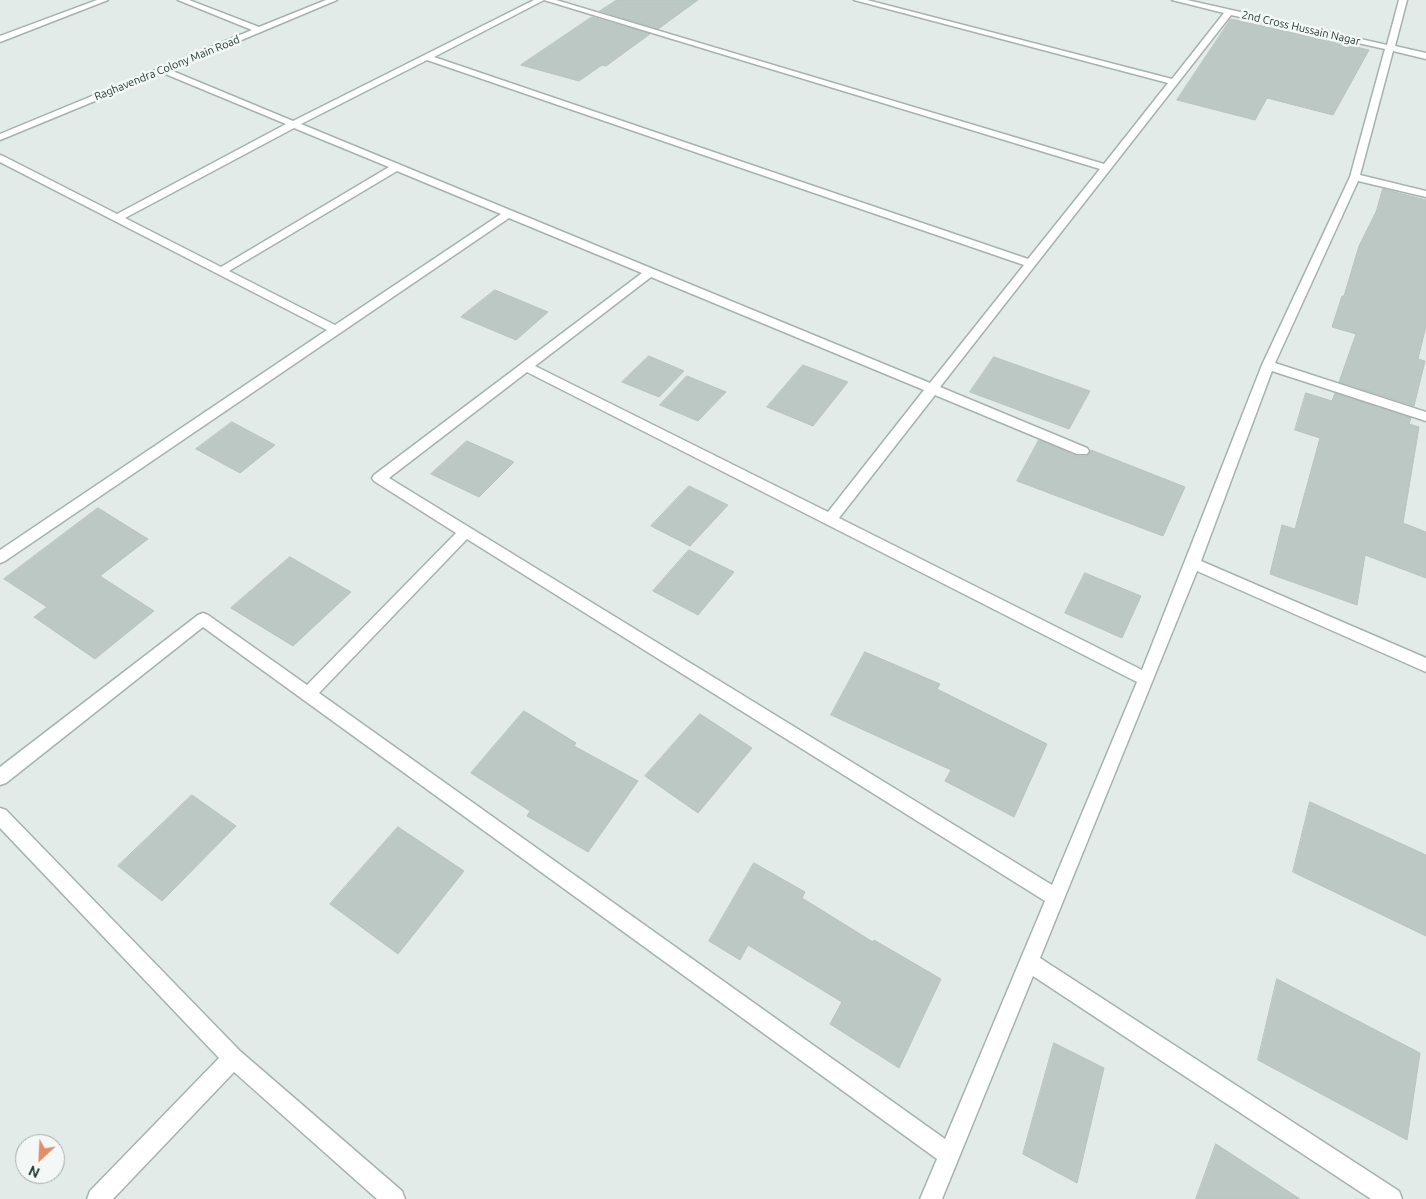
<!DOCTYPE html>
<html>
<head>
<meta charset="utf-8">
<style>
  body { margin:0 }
  #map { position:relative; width:1426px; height:1199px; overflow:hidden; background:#e3ebe8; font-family:Ubuntu,sans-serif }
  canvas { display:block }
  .north { position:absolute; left:15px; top:1134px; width:50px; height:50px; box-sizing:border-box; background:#f3f8f6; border:1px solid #a0aca9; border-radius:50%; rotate:205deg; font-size:14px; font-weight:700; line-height:20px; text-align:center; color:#243a36 }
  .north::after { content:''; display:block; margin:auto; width:18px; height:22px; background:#e38d69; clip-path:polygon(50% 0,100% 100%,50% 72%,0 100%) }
</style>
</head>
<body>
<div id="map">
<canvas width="1426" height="1199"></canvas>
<div class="north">N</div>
</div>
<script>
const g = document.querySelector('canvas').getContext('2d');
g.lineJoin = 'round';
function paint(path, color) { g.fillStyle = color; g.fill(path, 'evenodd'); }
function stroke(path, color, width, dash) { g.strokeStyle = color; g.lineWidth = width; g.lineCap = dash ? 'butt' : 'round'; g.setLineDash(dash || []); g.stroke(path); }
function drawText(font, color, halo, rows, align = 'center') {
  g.font = font + ' Ubuntu,sans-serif'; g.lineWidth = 5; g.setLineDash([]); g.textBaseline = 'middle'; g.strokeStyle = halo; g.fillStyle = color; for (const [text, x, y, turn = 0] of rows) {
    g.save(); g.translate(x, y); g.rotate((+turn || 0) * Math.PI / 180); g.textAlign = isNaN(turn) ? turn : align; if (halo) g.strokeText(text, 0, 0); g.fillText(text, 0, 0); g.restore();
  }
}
const building = new Path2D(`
  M617 0H698L658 29 600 11Z
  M592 17 650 34 606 66 602 65 579 81 521 65Z
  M1231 19 1369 50 1333 115 1267 98 1255 120 1177 100Z
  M1383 189 1426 200V326L1418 359 1425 361 1414 406 1339 382 1356 334 1332 327 1342 296H1344L1359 246 1376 212Z
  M495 290 548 312 516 340 461 317Z
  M649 356 684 371 659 397 622 382Z
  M994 357 1090 391 1069 429 970 392Z
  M803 365 848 382 813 426 767 407Z
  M687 376 726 392 698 421 660 405Z
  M1306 393 1332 401 1335 393 1411 418 1409 424 1419 427 1403 523 1426 532V578L1365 555 1357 605 1270 574 1282 525 1295 529 1320 438 1295 430Z
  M232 422 275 445 240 473 196 449Z
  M1039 440 1076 456H1087L1091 450 1185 487 1163 536 1017 481Z
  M467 441 514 462 479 497 431 474Z
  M689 486 728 505 690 546 651 526Z
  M98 508 148 539 100 576 154 611 95 659 34 617 47 607 4 579Z
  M689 550 734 572 698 615 653 591Z
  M290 557 351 592 293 646 231 608Z
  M1085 573 1141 596 1122 638 1065 613Z
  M865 652 940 684 937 689 1047 744 1014 817 945 781 951 770 831 715Z
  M524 711 576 743 574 746 638 781 588 852 527 816 530 811 471 773Z
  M700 714 752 748 698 813 645 776Z
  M192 795 236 826 162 901 118 866Z
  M1310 802 1426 855V936L1293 872Z
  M398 827 464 871 398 954 330 904Z
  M754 863 805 892 802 898 873 942 874 940 941 979 899 1068 830 1024 842 1002 748 945 740 960 709 941Z
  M1277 979 1420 1053 1407 1140 1258 1060Z
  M1054 1043 1104 1068 1077 1183 1023 1154Z
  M1216 1144 1300 1199H1196Z`);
paint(building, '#bbc8c4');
stroke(building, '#b6c4bf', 1);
const minor = new Path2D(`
  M97 0H108L0 42V36Z
  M178 0H189L259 27 326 0H337L170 70 293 121 534 0H544L434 57 1028 259 1100 169 544 0H556L1104 164 1168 83 854 0H867L1172 79 1224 13 1172 0H1187L1387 45 1399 0H1407L1395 46 1426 53V59L1393 51 1360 175 1426 191V197L1358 181 1275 363 1426 412V421L1272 371 1201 561 1426 658V672L1197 571 1040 958 1399 1191 1402 1199H1371L1033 976 942 1199H920L937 1159 203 627 6 783 0 785V767L198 615 203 613 208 615 307 685 456 533 374 481 372 478 374 475 642 273 509 218 5 561 0 563V550L327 330 0 162V155L3 156 117 214 286 124 163 73 0 140V134L252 30ZM1231 15 1385 49 1350 177 1262 365 1142 670 839 518 935 395 1077 454H1087L1089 451 1087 448 940 387ZM427 60 1024 265 930 383 301 124ZM294 128 389 167 221 267 125 218ZM397 171 501 214 335 325 229 271ZM651 277 924 390 828 512 535 366ZM527 372 1137 682 1052 885 389 478ZM467 539 1045 901 945 1139 319 693Z
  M0 808 6 810 240 1051 402 1191 405 1199H377L234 1072 113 1199H87L90 1191 219 1058 0 828Z`);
stroke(minor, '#a6b2af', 3);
paint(minor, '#fff');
drawText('11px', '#243a36', '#f3f8f6', [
  ["2nd Cross Hussain Nagar",1301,28,13],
  ["Raghavendra Colony Main Road",167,68,-22]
]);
</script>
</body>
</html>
